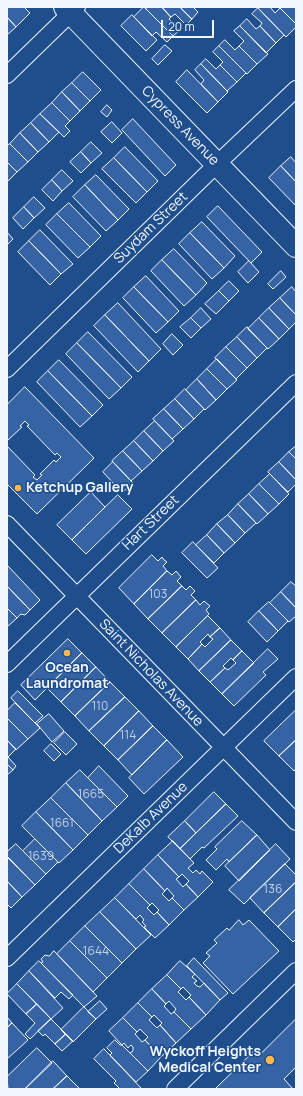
<!DOCTYPE html>
<html>
<head>
<meta charset="utf-8">
<style>
  body { margin:0 }
  #map { position:relative; width:303px; height:1096px; overflow:hidden; background:#1f4e8c; font-family:Manrope,sans-serif }
  canvas { display:block }
  .frame { position:absolute; inset:0; border:8px solid #f2f6ff; pointer-events:none }
  .scale { position:absolute; left:161px; top:20px; width:53px; height:18px; box-sizing:border-box; border:2px solid #f2f6ff; border-top:0; padding-left:5px; font-size:12px; line-height:14px; white-space:nowrap; color:#f2f6ff; -webkit-text-stroke:3px #1f4e8c; paint-order:stroke }
</style>
</head>
<body>
<div id="map">
<canvas width="303" height="1096"></canvas>
<div class="frame"></div>
<div class="scale">20 m</div>
</div>
<script>
const g = document.querySelector('canvas').getContext('2d');
g.lineJoin = 'round';
function paint(path, color) { g.fillStyle = color; g.fill(path, 'evenodd'); }
function stroke(path, color, width, dash) { g.strokeStyle = color; g.lineWidth = width; g.lineCap = dash ? 'butt' : 'round'; g.setLineDash(dash || []); g.stroke(path); }
function drawText(font, color, halo, rows, align = 'center') {
  g.font = font + ' Manrope,sans-serif'; g.lineWidth = 3; g.setLineDash([]); g.textBaseline = 'middle'; g.strokeStyle = halo; g.fillStyle = color; for (const [text, x, y, turn = 0] of rows) {
    g.save(); g.translate(x, y); g.rotate((+turn || 0) * Math.PI / 180); g.textAlign = isNaN(turn) ? turn : align; if (halo) g.strokeText(text, 0, 0); g.fillText(text, 0, 0); g.restore();
  }
}
const building = new Path2D(`
  M7 7H24L30 13 16 27 7 17Z
  M144 7 173 36 167 42 156 32 152 36 134 17Z
  M148 7H162L171 17 169 19 180 30 173 36 146 9Z
  M162 7H180L192 19 186 25 175 14 171 17Z
  M180 7H193L198 12 192 19Z
  M259 7H270L275 13 280 8 296 24V27L286 37 258 8Z
  M281 7H296V24L280 8Z
  M258 8 284 35 276 43 260 26 262 23 252 14Z
  M132 15 157 40 146 51 121 26Z
  M7 17 16 27 7 35Z
  M247 19 256 29 260 26 276 43 266 53 240 26Z
  M240 26 268 54 257 64 239 46 244 41 234 31Z
  M225 40 235 50 239 46 257 64 247 74 219 46Z
  M165 45 172 51 158 65 152 59Z
  M219 46 246 73 237 82 220 65 223 62 213 52Z
  M206 59 216 69 220 65 237 82 227 91 201 64Z
  M201 64 228 92 218 102 201 84 204 80 195 70Z
  M187 70 218 102 207 113 176 82Z
  M83 72 101 90 90 101 72 83Z
  M72 83 90 101 80 111 62 92Z
  M62 92 80 111 70 121 52 103Z
  M52 103 70 121 65 126 70 131 64 137 40 114Z
  M107 105 112 110 107 117 101 112Z
  M40 114 59 132 49 142 31 123Z
  M133 119 176 165 165 176 122 130Z
  M112 122 122 133 112 143 101 132Z
  M31 123 49 142 38 152 20 133Z
  M20 133 38 152 28 162 10 144Z
  M91 142 102 153 91 163 81 152Z
  M10 144 28 162 17 172 7 162V146Z
  M125 147 158 181 147 192 114 158Z
  M81 152 91 163 81 173 70 162Z
  M291 157 296 163V182L281 166Z
  M114 158 147 192 136 203 102 169Z
  M7 162 17 172 7 182Z
  M281 166 296 182V206L269 178Z
  M62 170 73 181 62 191 52 180Z
  M96 175 129 209 118 220 85 185Z
  M52 180 62 191 53 201 42 190Z
  M85 185 118 220 106 231 73 197Z
  M34 197 45 208 34 218 24 207Z
  M69 203 101 236 90 247 57 214Z
  M218 206 262 252 251 263 207 217Z
  M24 207 34 218 23 229 13 218Z
  M57 214 90 247 78 258 46 225Z
  M202 222 235 256 224 268 190 233Z
  M40 230 73 264 61 274 29 241Z
  M7 232 13 239 7 245Z
  M190 233 224 268 212 279 179 244Z
  M29 241 61 274 50 285 18 252Z
  M174 249 207 283 196 295 162 260Z
  M162 260 196 295 184 306 151 271Z
  M249 261 259 272 248 283 238 272Z
  M281 271 286 277 273 289 268 284Z
  M146 276 179 311 168 322 134 287Z
  M229 281 239 291 229 301 219 291Z
  M134 287 168 322 156 333 123 298Z
  M292 287 296 292V315L280 298Z
  M219 291 229 301 216 314 205 304Z
  M280 298 296 315V322L289 329 269 308Z
  M118 303 161 349 149 361 105 315Z
  M201 308 211 319 201 328 191 318Z
  M269 308 289 329 279 339 259 318Z
  M105 315 149 361 138 372 94 326Z
  M191 318 201 328 191 338 180 327Z
  M259 318 279 339 268 349 248 329Z
  M247 327 267 348 257 358 237 337Z
  M88 332 132 377 121 388 77 343Z
  M172 334 183 345 173 355 163 344Z
  M237 337 257 358 247 368 226 347Z
  M77 343 121 388 109 399 66 354Z
  M226 347 247 368 236 379 215 358Z
  M217 359 237 380 227 389 207 369Z
  M59 360 103 405 92 416 48 371Z
  M207 369 227 389 216 400 197 379Z
  M48 371 92 416 80 427 37 382Z
  M197 379 216 400 205 410 186 390Z
  M25 387 94 458 37 514 7 484V446L35 475 33 477 37 480 42 475 40 474 54 460 56 462 61 457 57 453 55 455 27 426 29 425 25 421 20 426 22 427 8 440H7V405Z
  M185 389 204 409 194 419 175 399Z
  M175 399 194 419 183 429 164 409Z
  M164 409 183 429 172 439 153 419Z
  M155 421 174 441 163 451 144 431Z
  M144 431 163 451 153 461 134 441Z
  M134 441 153 461 142 471 123 451Z
  M296 446V459L289 452Z
  M123 451 142 471 131 481 112 461Z
  M289 452 296 459V480L279 462Z
  M113 462 133 483 122 493 103 472Z
  M279 462 296 480V484L288 492 268 472Z
  M270 474 289 494 279 504 259 484Z
  M259 484 279 504 268 514 249 494Z
  M91 492 105 507 72 540 57 525Z
  M249 494 268 514 257 524 238 504Z
  M118 495 132 509 86 554 72 540Z
  M238 504 256 523 245 533 228 515Z
  M228 515 245 533 235 543 217 524Z
  M217 524 235 543 224 553 207 535Z
  M207 535 224 553 214 563 196 545Z
  M193 542 218 568 207 578 182 553Z
  M152 555 158 561 162 557 164 560 167 562 163 566 167 571 134 604 119 588Z
  M7 565 40 600 30 610 7 586Z
  M167 571 172 575 176 571 181 577 177 581 182 586 148 619 134 604Z
  M291 582 296 586V608L281 592Z
  M7 586 30 610 25 615 21 614 17 618 7 608Z
  M182 586 186 590 190 586 195 591 191 595 196 600 162 633 148 619Z
  M281 592 296 608V616L289 622 270 603Z
  M196 600 200 605 204 601 210 606 206 610 209 614 176 647 162 633Z
  M269 602 288 621 278 631 259 611Z
  M7 608 17 618 7 627Z
  M259 611 278 631 267 642 248 622Z
  M208 616 220 628 210 637 208 634 200 642 202 644 188 659 176 647Z
  M220 628 231 640 199 671 188 659 202 644 205 647 213 639 210 637Z
  M68 639 82 653 35 700 21 685Z
  M231 640 242 651 233 660 231 658 223 666 225 668 210 682 199 671Z
  M268 649 278 659 263 672 266 675 234 706 222 694Z
  M242 651 254 663 222 694 210 682 225 668 228 670 236 663 233 660Z
  M82 653 96 667 61 702 47 688Z
  M96 667 110 682 75 716 61 702Z
  M110 682 125 697 89 731 75 716Z
  M18 691 43 716 35 723 11 698Z
  M125 697 139 711 104 746 89 731Z
  M15 703 40 728 28 739 7 718V711Z
  M296 710V740L279 756 264 741Z
  M139 711 153 726 118 760 104 746Z
  M49 714 64 731 52 742 37 724Z
  M7 718 28 739 16 750 7 740Z
  M153 726 167 740 132 775 118 760Z
  M65 732 77 744 66 755 54 743Z
  M7 740 16 749 8 757 16 766 13 770 7 764Z
  M167 740 183 757 144 794 129 778Z
  M296 740V768L294 771 279 756Z
  M51 744 61 754 54 761 44 751Z
  M7 764 13 770 7 775Z
  M99 766 128 796 117 807 88 778Z
  M80 770 117 807 102 821 66 783Z
  M66 783 102 821 88 835 51 798Z
  M214 792 226 804 196 833 185 821Z
  M51 798 88 835 73 850 36 812Z
  M226 804 238 816 204 848 202 847 190 859 180 849Z
  M36 812 73 850 59 863 22 826Z
  M185 821 196 833 180 849 168 837Z
  M242 821 257 835 229 862 227 859 216 870 206 860 217 849 215 847Z
  M257 835 270 850 239 881 225 866Z
  M35 839 58 862 46 874 23 851Z
  M173 841 194 863 188 868 193 873 196 870 200 874 202 871 213 882 198 897 186 884 189 881 182 874 179 877 158 855Z
  M16 844 46 874 35 885 7 856V852Z
  M276 844 290 859 244 904 229 890Z
  M158 855 179 877 176 879 183 887 186 884 198 897 184 910 172 898 174 896 167 888 165 891 144 869Z
  M7 857 35 885 22 897 7 881Z
  M285 864 296 875V882L264 913 250 898Z
  M144 869 165 891 162 894 169 901 172 898 184 910 169 925 157 912 159 910 152 903 150 905 129 884Z
  M7 881 22 897 11 908 7 904Z
  M296 882V909L278 927 264 913Z
  M129 884 150 905 147 908 154 915 157 912 169 925 155 938 144 927 146 926 142 922 144 920 140 915 136 919 115 898Z
  M115 898 151 935 136 949 100 912Z
  M296 909V939L293 942 278 927Z
  M100 912 136 949 122 963 85 926Z
  M239 920 243 925 249 920 279 951 233 994 203 963 210 956 206 953 217 943 214 940 227 928 229 930Z
  M85 926 122 963 107 978 70 941Z
  M70 941 107 978 93 992 57 954Z
  M54 951 97 996 84 1007 41 963 43 962 41 959 45 955 49 956Z
  M194 958 228 993 220 1000 187 966Z
  M39 961 73 995 69 999 61 992 55 998 29 971Z
  M180 961 195 974 192 977 197 981 194 983 197 986 200 987 204 983 220 1000 206 1015 189 997 191 995 183 987 181 989 167 975Z
  M29 971 63 1008 51 1019 17 984Z
  M167 975 181 989 178 992 186 1000 189 997 206 1015 191 1029 174 1012 176 1009 169 1001 166 1004 152 989Z
  M17 984 37 1004 26 1014 7 994Z
  M152 989 166 1004 164 1006 171 1014 174 1012 191 1029 176 1043 160 1025 162 1023 154 1015 152 1017 138 1003Z
  M100 1001 107 1009 96 1019 88 1012Z
  M138 1003 152 1017 149 1020 157 1028 160 1025 176 1043 161 1057 145 1040 148 1037 140 1029 137 1032 123 1018Z
  M37 1004 51 1019 30 1039 25 1034 35 1023 26 1014Z
  M84 1007 96 1019 73 1042 61 1030Z
  M7 1017 12 1023 7 1028Z
  M123 1018 137 1032 135 1034 142 1042 145 1040 161 1057 148 1071 130 1053 133 1051V1047L131 1045 128 1048 124 1043 122 1045 109 1031Z
  M51 1019 66 1034 55 1044 45 1034 43 1036 38 1031Z
  M296 1019V1067L284 1079 293 1089H215L257 1048 261 1053Z
  M12 1023 28 1040 7 1059V1028Z
  M66 1034 73 1041 62 1051 55 1044Z
  M115 1040 120 1045H122L148 1071 136 1082 110 1055 112 1053 107 1048Z
  M37 1048 52 1063 25 1089H8L7 1077Z
  M104 1049 142 1089H120L114 1083 116 1081 94 1059Z
  M53 1061 67 1076 53 1089H25Z
  M67 1076 80 1089H53Z`);
paint(building, '#3563a3');
stroke(building, '#f2f6ff', 1);
const minor = new Path2D(`
  M7 75 77 7
  M7 369 217 164 296 89
  M7 524 296 822
  M7 664 296 383
  M7 958 296 677
  M175 1089 296 971`);
const secondary = new Path2D(`
  M65 7 296 246`);
stroke(minor, '#f2f6ff', 18);
stroke(secondary, '#f2f6ff', 24);
stroke(minor, '#1f4e8c', 16);
stroke(secondary, '#1f4e8c', 22);
for (const [x, y, r, color] of [
  [18,488,4,"#ffb74d"],
  [67,653,4,"#ffb74d"],
  [270,1060,5,"#ffb74d"]
]) { const dot = new Path2D(); dot.arc(x, y, r, 0, 2 * Math.PI); g.fillStyle = color; g.fill(dot); stroke(dot, '#1f4e8c', 1.5); }
drawText('12px', '#c3d1e8', null, [
  ["103",158,595],
  ["110",100,707],
  ["114",128,736],
  ["1665",91,795],
  ["1661",62,824],
  ["1639",41,857],
  ["136",273,890],
  ["1644",96,952]
]);
drawText('14px', '#f2f6ff', '#1f4e8c', [
  ["Cypress Avenue",180,126,46],
  ["Suydam Street",151,228,-44],
  ["Hart Street",151,523,-44],
  ["Saint Nicholas Avenue",151,673,46],
  ["DeKalb Avenue",151,818,-44]
]);
drawText('bold 14px', '#f2f6ff', '#1f4e8c', [
  ["Ketchup Gallery",26,488],
  ["Ocean",67,668,"center"],
  ["Laundromat",67,684,"center"],
  ["Wyckoff Heights",261,1052,"right"],
  ["Medical Center",261,1068,"right"]
], 'left');
</script>
</body>
</html>
